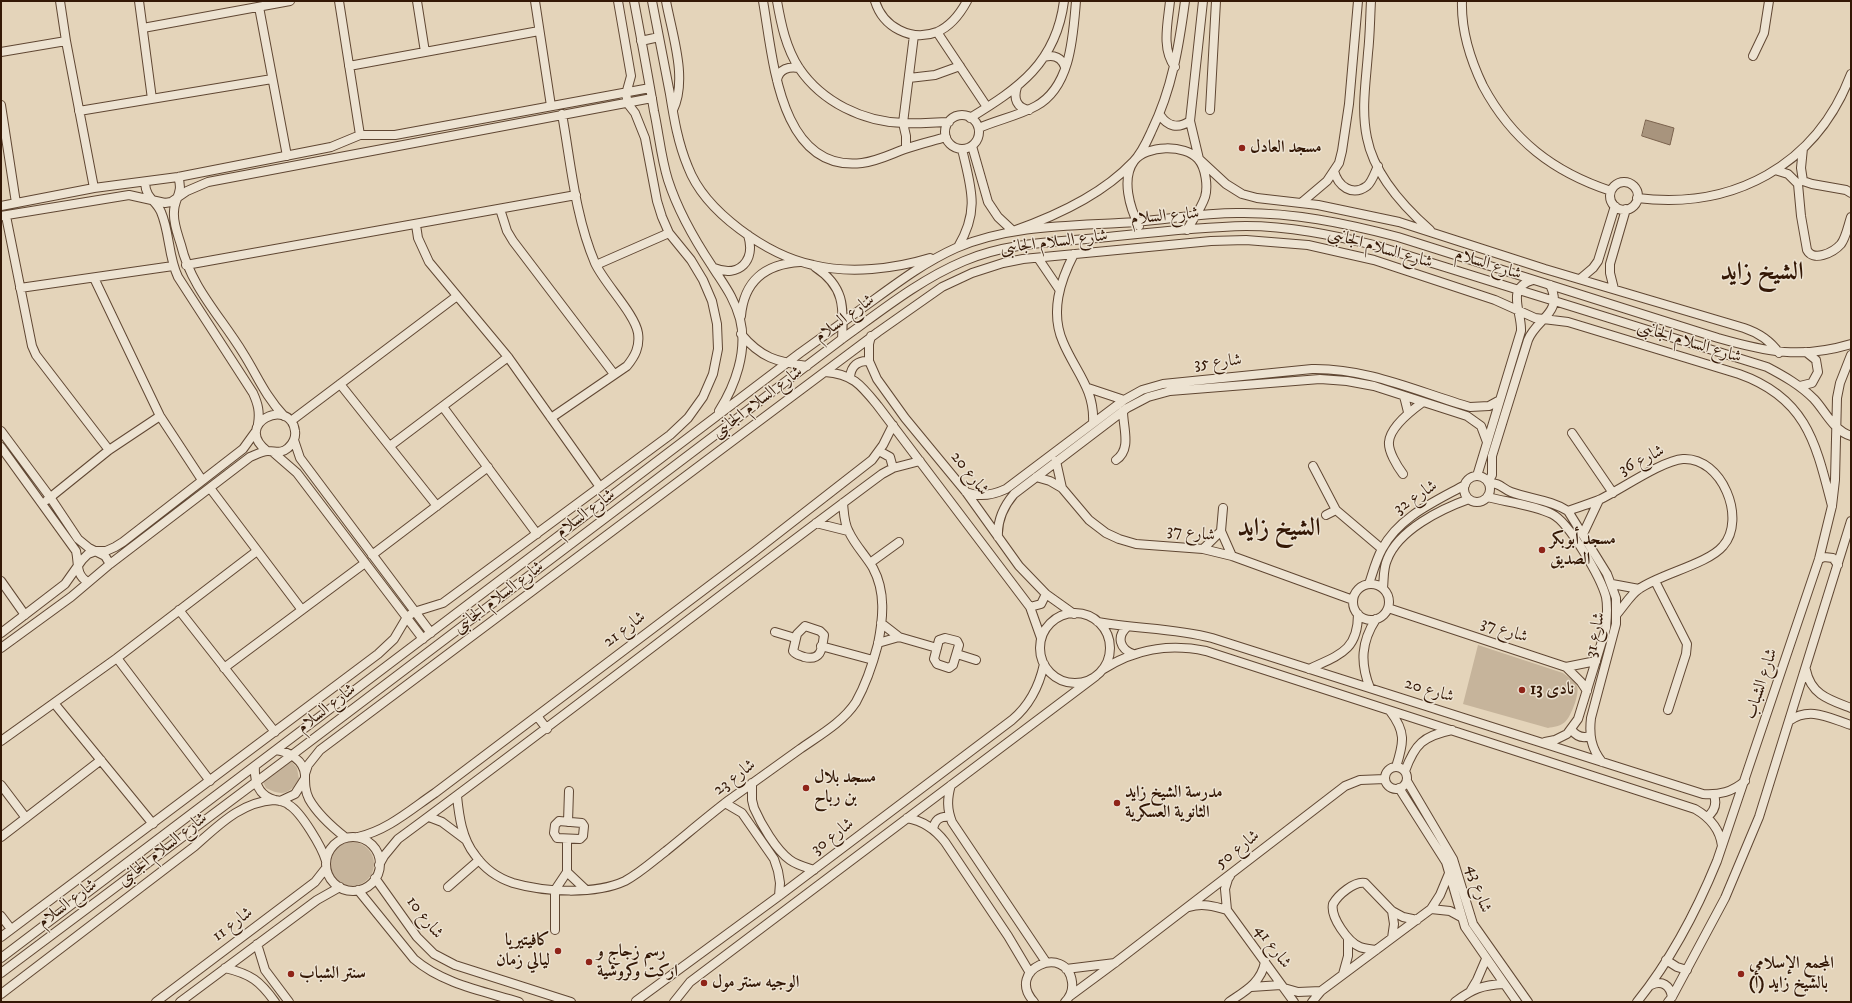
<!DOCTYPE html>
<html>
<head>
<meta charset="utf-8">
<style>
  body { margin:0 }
  #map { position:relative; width:1852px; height:1003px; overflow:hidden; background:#e4d4ba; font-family:"IM FELL DW Pica",serif }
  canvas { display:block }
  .frame { position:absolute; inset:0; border:2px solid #341806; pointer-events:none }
</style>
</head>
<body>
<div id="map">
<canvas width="1852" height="1003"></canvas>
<div class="frame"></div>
</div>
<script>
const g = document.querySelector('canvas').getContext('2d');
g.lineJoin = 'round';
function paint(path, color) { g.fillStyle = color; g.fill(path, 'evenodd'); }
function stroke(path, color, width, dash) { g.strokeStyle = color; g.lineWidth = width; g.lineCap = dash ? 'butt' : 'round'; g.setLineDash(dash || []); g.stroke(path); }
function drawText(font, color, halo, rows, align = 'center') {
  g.font = font + ' "IM FELL DW Pica",Amiri,serif'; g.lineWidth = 3; g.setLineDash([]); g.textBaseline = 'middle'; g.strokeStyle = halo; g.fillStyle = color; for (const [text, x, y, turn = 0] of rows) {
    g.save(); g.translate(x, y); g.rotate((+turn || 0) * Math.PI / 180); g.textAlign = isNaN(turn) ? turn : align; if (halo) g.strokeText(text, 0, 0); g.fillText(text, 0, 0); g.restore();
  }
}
paint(new Path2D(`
  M1478 645 1563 673C1568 677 1575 681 1577 686 1580 693 1571 717 1565 722 1561 726 1553 727 1548 728L1463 704Z
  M291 761 297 768 299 779C290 795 281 796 266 788L263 782Z
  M330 864a22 22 0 1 1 44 0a22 22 0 1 1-44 0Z`), '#c6b49b');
const water = new Path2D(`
  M1646 120 1674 128 1670 145 1642 136Z`);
paint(water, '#a8947d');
stroke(water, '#7a624d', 1);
const minor = new Path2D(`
  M60 1 66 41 94 188
  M139 1 152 99
  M339 1 360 135
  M417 1 425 52
  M535 1 551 106
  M634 1C641 38 648 75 654 111 659 134 661 158 668 180 678 211 694 239 712 266 724 285 734 297 740 319 748 351 735 386 719 411
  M652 1C658 32 664 63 670 94 674 119 678 143 688 167 705 212 767 255 813 265 850 274 894 269 930 258
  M666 1C672 34 688 79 673 110
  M763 1C773 57 779 173 862 163 878 161 891 154 905 149 919 144 933 141 946 137
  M777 1C781 24 786 48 799 68 822 102 863 122 904 123 919 124 934 122 949 122
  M875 1C883 27 911 42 937 32 951 26 960 14 967 1
  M1170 1C1168 22 1161 49 1175 67
  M1203 1 1190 121 1199 159 1226 184 1242 194 1257 198 1318 205 1399 222 1545 269 1744 328C1759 333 1770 340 1779 353
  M1371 1C1370 18 1370 36 1368 53 1366 81 1361 110 1367 138 1374 174 1404 207 1430 230
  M1462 1C1461 31 1470 59 1483 86 1512 140 1553 172 1611 191
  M259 7 287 156
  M143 28 290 1
  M937 32 987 107
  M641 41 659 37
  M1 52 66 41
  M1753 56 1764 33 1769 1
  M1044 57C1054 54 1062 58 1065 67
  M349 66 539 31
  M909 78 935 75 960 66
  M777 80C779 69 789 66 799 68
  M1017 87C1013 99 1017 108 1029 110
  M1 105 16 203
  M1210 110 1216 1
  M79 111 272 79
  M1160 115C1168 127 1178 129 1190 121
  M945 132a17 17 0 1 1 34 0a17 17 0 1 1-34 0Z
  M970 118C1019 88 1056 63 1064 1
  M979 128C997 120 1018 116 1036 106 1071 87 1073 36 1076 1
  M972 146 988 202 998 217 1013 231C1056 216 1102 195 1133 162 1142 153 1147 141 1152 130 1172 89 1179 46 1185 1
  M906 148V136L903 123 914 35
  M1803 148 1801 168 1803 181 1812 184 1846 190 1851 193
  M1775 170 1788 174 1798 184 1801 216 1807 250C1813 262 1833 253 1841 244 1846 237 1848 226 1851 217
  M1334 171C1338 186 1352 197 1367 186 1372 182 1375 172 1378 166
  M178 177C184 193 174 198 174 212 173 223 178 235 181 245 191 287 221 317 243 353 257 375 265 396 284 416
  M1610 196a14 14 0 1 1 28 0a14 14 0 1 1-28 0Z
  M145 183C146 199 156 200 161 212 170 233 168 256 178 277L253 393C258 404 260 412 258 424
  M1637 198C1733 210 1816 166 1851 74
  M1301 203 1327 181 1339 163 1342 151 1349 104 1358 1
  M1 206 94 188 178 177 331 147 360 135H395L650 88
  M500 209 507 231 513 241 614 374
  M1 216 129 195 165 203 171 202 187 191 208 182 652 98
  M6 216 32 346 36 355 109 450
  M416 225 418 238 429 262 508 357 600 487
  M1139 226C1130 208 1121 179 1134 161 1146 145 1185 144 1198 159 1206 168 1208 187 1205 197 1201 209 1193 219 1187 230
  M958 247C980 210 971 188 962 149
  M1074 254C1060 281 1050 312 1063 342 1075 371 1095 389 1093 423
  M1038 258 1059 289
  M186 265 576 195
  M596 265 669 233
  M815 267C844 286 844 306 842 339
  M714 268C739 278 756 261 748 235
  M94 278 160 416 202 480
  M1580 279 1593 268 1598 261 1615 206
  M20 288 173 266
  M1614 289 1610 273V264L1626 209
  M741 316C744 281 765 264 800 262
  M741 334C761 358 777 362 807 366
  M871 336 869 344V361L877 379 905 418 966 492 1019 566 1046 594 1074 614
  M825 372C853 374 861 385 878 406L1030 607 1041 638
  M850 377C851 366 858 360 869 361
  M340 384 437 506
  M1800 386 1812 383 1818 372 1816 360 1806 352
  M1088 388 1124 400
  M1404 396 1408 412
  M443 407 537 534
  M551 418 627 366C635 356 640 347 638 333 635 314 604 283 595 263 575 216 571 164 562 114
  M291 421 457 296
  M1 431 50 497 78 539 89 548 105 556 110 564
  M1572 433 1613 493
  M294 440 300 458 431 633
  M390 446 508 357
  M1 447 76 551C79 563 75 575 88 582
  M879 451 890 457 893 468
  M274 453 297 473 423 639
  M1116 460C1132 449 1123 428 1123 411
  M1056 461 1062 488
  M1313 466 1336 510 1382 549
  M1403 474C1397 466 1388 451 1389 442 1390 427 1412 410 1423 402
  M1477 476 1521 331C1522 311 1505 288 1533 280
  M1464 489a13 13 0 1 1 26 0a13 13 0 1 1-26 0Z
  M1036 477 1050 481 1062 488 1089 520 1106 533 1119 539 1136 544 1203 549 1232 556 1353 600
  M1488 482 1492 475V456L1528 340C1537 318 1564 313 1550 285
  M1489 483C1499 482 1503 489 1511 492 1530 499 1551 500 1568 511L1607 574 1616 598V624L1591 718C1589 735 1591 748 1602 762
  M210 488 302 610
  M966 492C980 498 993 495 1006 489L1124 400 1142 390 1163 384 1312 369C1368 368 1418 392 1470 407L1489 406 1500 400
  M1487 497C1507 502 1534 505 1552 514 1569 522 1601 578 1606 597 1608 607 1607 617 1606 628L1578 719 1567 734 1555 740 1545 742
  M47 500 109 450 160 416
  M1223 508 1221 531 1232 556
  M1568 511C1578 507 1589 504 1599 500 1620 490 1663 460 1683 459 1722 457 1747 519 1723 546 1708 564 1660 574 1639 589 1631 594 1624 606 1617 614
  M1326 515 1336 510
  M816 523 848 531
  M1583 534 1599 500
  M998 537C997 520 1003 507 1014 494L1127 408 1148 397 1170 391 1320 379 1347 381 1374 386 1467 416 1481 426 1487 442
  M1203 549 1221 531
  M372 555 488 467
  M1819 559 1824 557 1833 558 1838 565
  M870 563 899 542
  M1 581 25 615
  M1655 581 1687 644 1686 654 1668 710
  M1353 602a18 18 0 1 1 36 0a18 18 0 1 1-36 0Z
  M1369 584C1373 572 1376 560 1382 549 1399 517 1434 502 1465 485
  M1612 584 1639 589
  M1383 588C1384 579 1383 569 1387 560 1398 530 1441 509 1469 499
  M1030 607 1041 604 1046 594
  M1388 608 1566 667 1581 682 1587 691
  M179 610 275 732
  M1040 648a35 35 0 1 1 70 0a35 35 0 1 1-70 0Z
  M1098 622C1136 629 1174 628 1212 638L1703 794C1720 795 1732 792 1745 781
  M881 623 899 637 937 648
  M805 626 820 631 824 635C822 650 821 661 804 657 799 655 796 655 793 651L797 634Z
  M1127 627C1116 637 1120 649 1133 654
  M775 632 795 638
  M1 633 65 584 82 560 88 554 96 551H106L115 547 123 542 243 449 256 431
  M945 638 957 641 959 645 953 665 949 668 937 664 934 659 939 640Z
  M878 643 899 637
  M821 646 873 660
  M1 648 71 597 110 564 250 457C255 455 262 451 268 451 276 451 281 454 288 448 293 444 296 437 295 431 290 396 232 424 267 451
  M957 654 976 660
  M117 658 210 781
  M1566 667 1596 661
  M224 668 365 563
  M1309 669C1339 655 1358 651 1358 614
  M1102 670C1135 649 1168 643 1206 651L1695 809C1709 817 1720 829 1722 846
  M1806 670C1811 695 1830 700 1851 708
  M1370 688C1360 663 1361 642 1376 619
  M54 703 153 824
  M1390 711C1406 732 1404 742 1396 767
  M537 716 547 729
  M1789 721C1810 706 1829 718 1851 725
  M1571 729C1576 736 1582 739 1590 736
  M1 741 117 658 257 551
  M276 750C289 752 304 760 305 775 305 784 305 791 309 799 318 815 332 827 346 838
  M255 766C254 781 258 796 275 800 280 801 285 801 289 805 301 812 322 847 326 861
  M1385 778a11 11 0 1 1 22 0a11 11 0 1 1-22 0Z
  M1405 771C1415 744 1423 736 1452 730
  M305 774 308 765 320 750 878 332 942 287 972 273 1003 263 1023 259 1211 241 1246 240 1308 245 1374 260 1495 300 1535 318 1568 322 1739 374C1807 398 1816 444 1832 506
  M1407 781 1453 859 1473 924 1528 1002
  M752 783V800L754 808C761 824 776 850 790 860 797 865 805 867 814 870
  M1 785 26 818
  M951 785C947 799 947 809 952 822L1046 962
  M1399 788 1446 862 1465 927 1517 1002
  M457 796C459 816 462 839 475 855 484 868 498 878 513 883 544 892 595 895 625 881 640 873 653 861 666 851 687 834 708 816 729 800 753 783 776 766 800 749 820 735 843 722 856 702 866 684 873 663 878 644 883 619 886 592 873 568 866 556 855 545 849 532 844 524 844 513 843 503
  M280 801 295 794 304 780
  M725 803 742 813 774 859 778 871 780 883 779 896
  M429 817 442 822 466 840
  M1707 817C1715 811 1717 804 1714 795
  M907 818C924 821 935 829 945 842L1008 936 1030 973
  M559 821 582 823 584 826 583 836 580 839 557 838 554 833 555 825Z
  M568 822 569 791
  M933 829C935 819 940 816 950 817
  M1 837 101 760
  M358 837C388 830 410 810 435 793L754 552 872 460 883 445 893 425
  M326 864a27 27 0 1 1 54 0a27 27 0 1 1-54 0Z
  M379 865 384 856 398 839C561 719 720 594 882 474L893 468 920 461
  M567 872 586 890
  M1230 876 1228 879 1225 889 1227 910 1294 1002
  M375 878 417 937 434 954 455 965 571 1002
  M448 887 479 860
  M358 890 414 959C443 984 483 991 519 1002
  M1189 907C1202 903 1214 906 1227 910
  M1431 909 1450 911 1461 917
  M1392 911 1394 924 1392 938
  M1 916 11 929
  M555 930V890L567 872V839
  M1 937 378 654 394 639 407 617 414 612 443 603 670 435 688 418 703 397 713 374 718 349 717 324 712 301 703 280 691 260 669 233 662 217 657 201 645 138 635 113 628 104 626 94 631 76 618 1
  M257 944 265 970 289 1002
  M1376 950C1371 949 1365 949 1360 947 1348 942 1330 917 1333 904 1338 895 1354 881 1365 883L1392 911 1403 917 1417 920
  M1 958 800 353C825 335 850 317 875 299 901 280 927 261 956 248 1008 226 1065 226 1119 223 1159 221 1198 213 1237 213 1291 212 1345 223 1398 237L1718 338C1767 352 1801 359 1851 344
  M1666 960 1677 967 1687 970
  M225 968C251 974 260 981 275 1002
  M1066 969 1115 963
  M1 973 292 755 842 339C881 311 919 280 964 261 1006 243 1053 242 1098 238 1147 233 1196 227 1246 226 1289 226 1332 235 1374 245L1767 367C1784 376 1800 385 1814 399 1826 412 1833 430 1851 436
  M1343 974 1348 956V938
  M1651 985C1662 980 1670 985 1672 997
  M1251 987 1281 985
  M1284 988 1298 992 1321 991
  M1471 990 1477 980 1486 959
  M1 994 195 846C219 825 241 802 274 800
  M1070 996 1116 962 1345 786 1360 780 1385 779
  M636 1001 779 896 1012 720C1030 705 1039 687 1044 664
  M156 1002 315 882 326 868
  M180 1002 317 900 340 887
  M674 1002 690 982 1096 676
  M1034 1002C1004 969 1067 943 1072 982 1073 990 1070 997 1065 1002
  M1229 1002C1245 991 1261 983 1265 962
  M1312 1002 1321 991 1431 909 1440 895 1450 871
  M1455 1002C1472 989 1482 985 1504 984
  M1637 1002C1670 961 1697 910 1717 861L1819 559 1832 506 1835 480 1837 398 1840 383 1851 355
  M1668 1002 1672 997 1725 898 1759 817 1851 521`);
stroke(minor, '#604733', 10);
stroke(minor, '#ede3d2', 8);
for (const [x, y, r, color] of [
  [1242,148,4,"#8f2418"],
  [1542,550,4,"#8f2418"],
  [1522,690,4,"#8f2418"],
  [806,788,4,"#8f2418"],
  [1117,803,4,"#8f2418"],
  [558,951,4,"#8f2418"],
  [589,962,4,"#8f2418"],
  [291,974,4,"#8f2418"],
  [1741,974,4,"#8f2418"],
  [704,983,4,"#8f2418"]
]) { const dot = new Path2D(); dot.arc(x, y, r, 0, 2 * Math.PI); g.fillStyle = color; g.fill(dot); stroke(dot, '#ede3d2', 1.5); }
drawText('bold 17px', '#341806', '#ede3d2', [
  ["مسجد العادل",1250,148],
  ["مسجد أبوبكر",1550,540],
  ["الصديق",1550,560],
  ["نادى 13",1530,690],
  ["مسجد بلال",814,778],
  ["بن رباح",814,798],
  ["مدرسة الشيخ زايد",1125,793],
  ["الثانوية العسكرية",1125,813],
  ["كافيتيريا",550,941,"right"],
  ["ليالي زمان",550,961,"right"],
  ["رسم زجاج و",597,952],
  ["اركت وكروشية",597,972],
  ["المجمع الإسلامي",1749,964],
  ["(أ) بالشيخ زايد",1749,984],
  ["سنتر الشباب",299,974],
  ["الوجيه سنتر مول",712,983]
], 'left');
drawText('17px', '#341806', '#ede3d2', [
  ["شارع السلام",1165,217,-5],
  ["شارع السلام الجانبى",1054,243,-7],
  ["شارع السلام الجانبى",1380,249,16],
  ["شارع السلام",1488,265,18],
  ["شارع السلام",845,319,-36],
  ["شارع السلام الجانبى",1689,343,17],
  ["شارع 35",1218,363,-5],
  ["شارع السلام الجانبى",758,403,-37],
  ["شارع 36",1642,461,-26],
  ["شارع 20",969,474,52],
  ["شارع 32",1416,498,-33],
  ["شارع السلام",586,514,-37],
  ["شارع 37",1191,534,7],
  ["شارع السلام الجانبى",499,598,-37],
  ["شارع 21",625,630,-37],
  ["شارع 37",1504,631,19],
  ["شارع 31",1596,635,-78],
  ["شارع الشباب",1762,684,-72],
  ["شارع 20",1429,691,17],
  ["شارع السلام",327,709,-38],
  ["شارع 23",735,778,-37],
  ["شارع 30",833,837,-37],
  ["شارع السلام الجانبى",163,850,-38],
  ["شارع 50",1238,850,-38],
  ["شارع 43",1478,889,73],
  ["شارع السلام",68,904,-37],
  ["شارع 10",424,918,52],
  ["شارع 11",233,925,-37],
  ["شارع 41",1272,947,54]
]);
drawText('bold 25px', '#341806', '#ede3d2', [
  ["الشيخ زايد",1762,274],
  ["الشيخ زايد",1279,530]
]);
</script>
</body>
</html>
